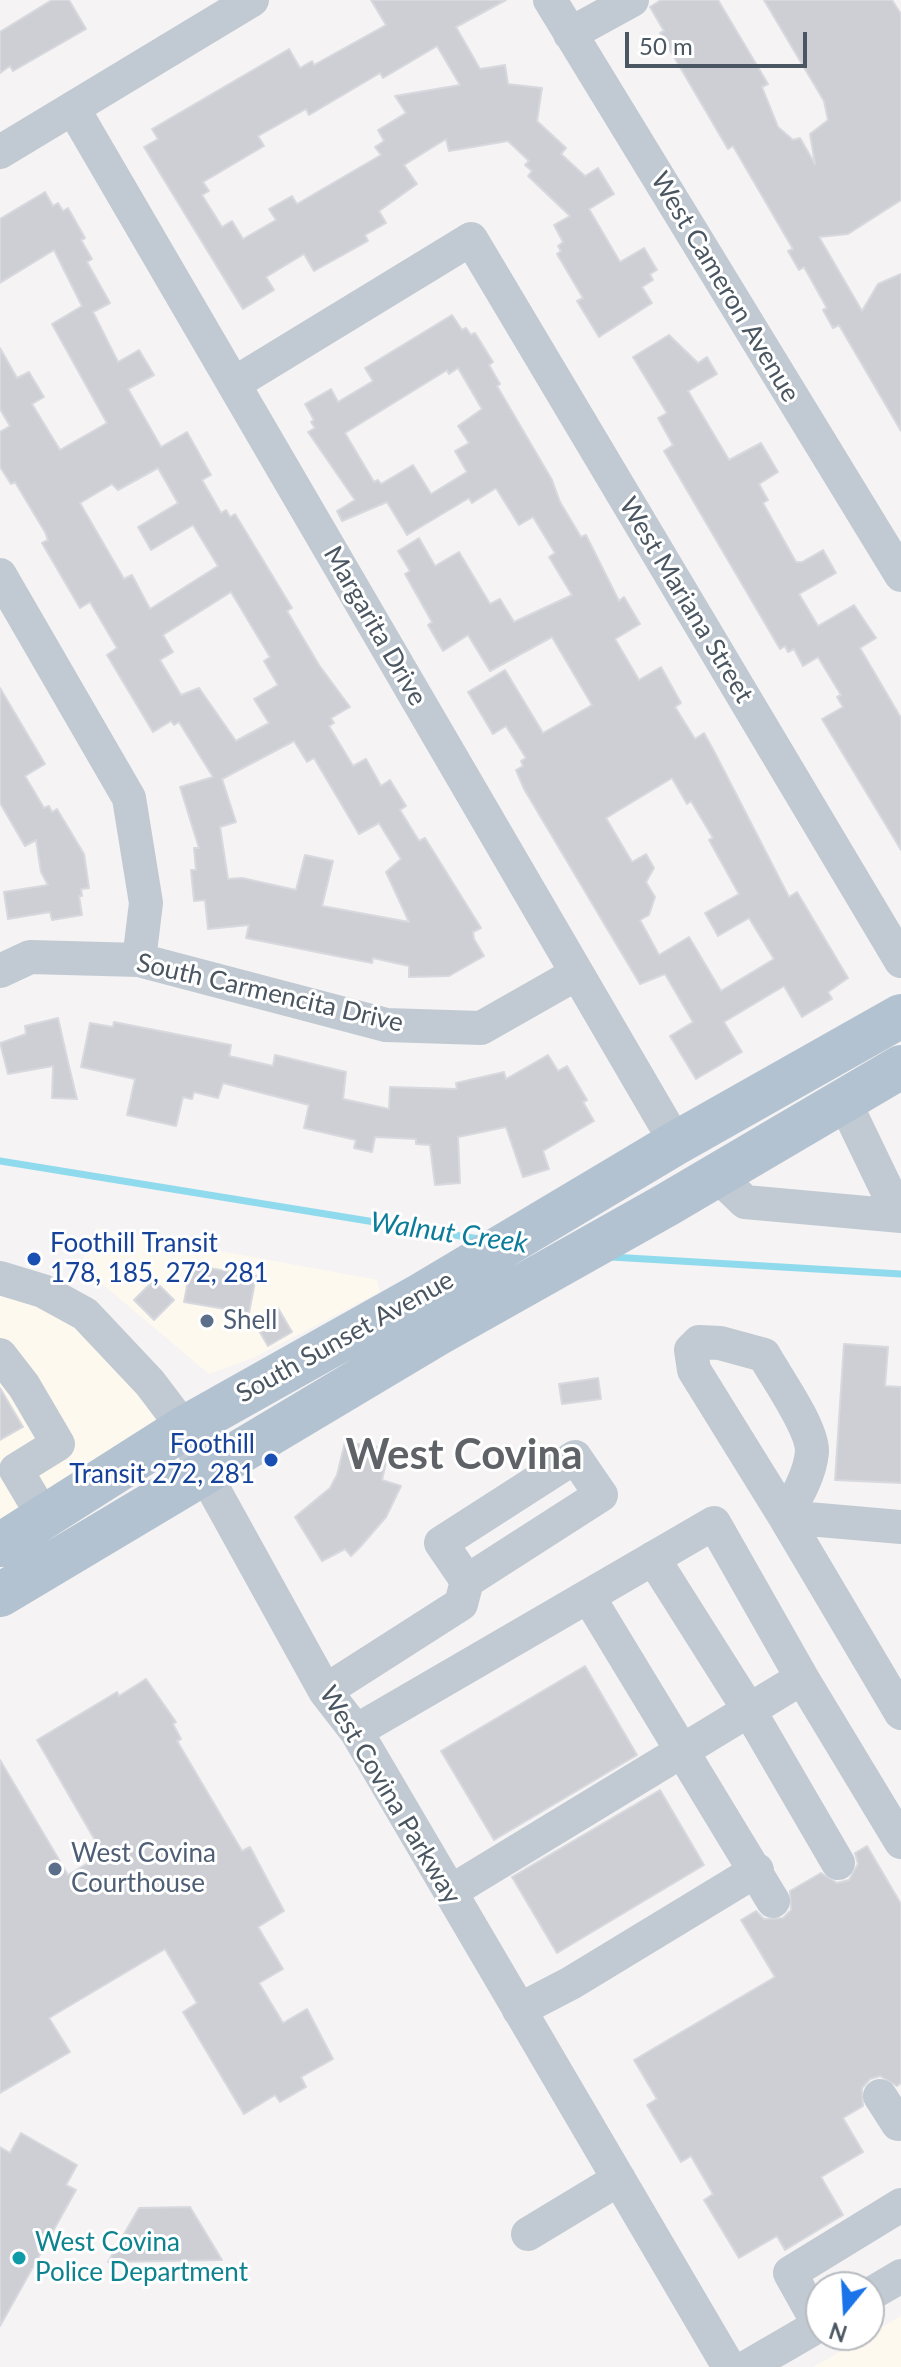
<!DOCTYPE html>
<html>
<head>
<meta charset="utf-8">
<style>
  body { margin:0 }
  #map { position:relative; width:901px; height:2367px; overflow:hidden; background:#f5f3f3; font-family:Lato,sans-serif }
  canvas { display:block }
  .north { position:absolute; left:805px; top:2271px; width:80px; height:80px; box-sizing:border-box; background:#fff; border:2px solid #b7bbc0; border-radius:50%; rotate:198deg; font-size:22px; font-weight:700; line-height:32px; text-align:center; color:#4a5661 }
  .north::after { content:''; display:block; margin:auto; width:28px; height:36px; background:#1a73e8; clip-path:polygon(50% 0,100% 100%,50% 72%,0 100%) }
  .scale { position:absolute; left:625px; top:32px; width:182px; height:36px; box-sizing:border-box; border:4px solid #4a5661; border-top:0; padding-left:10px; font-size:24px; line-height:28px; white-space:nowrap; color:#4a5661; -webkit-text-stroke:6px #fff; paint-order:stroke }
</style>
</head>
<body>
<div id="map">
<canvas width="901" height="2367"></canvas>
<div class="north">N</div>
<div class="scale">50 m</div>
</div>
<script>
const g = document.querySelector('canvas').getContext('2d');
g.lineJoin = 'round';
function paint(path, color) { g.fillStyle = color; g.fill(path, 'evenodd'); }
function stroke(path, color, width, dash) { g.strokeStyle = color; g.lineWidth = width; g.lineCap = dash ? 'butt' : 'round'; g.setLineDash(dash || []); g.stroke(path); }
function drawText(font, color, halo, rows, align = 'center') {
  g.font = font + ' Lato,sans-serif'; g.lineWidth = 6; g.setLineDash([]); g.textBaseline = 'middle'; g.strokeStyle = halo; g.fillStyle = color; for (const [text, x, y, turn = 0] of rows) {
    g.save(); g.translate(x, y); g.rotate((+turn || 0) * Math.PI / 180); g.textAlign = isNaN(turn) ? turn : align; if (halo) g.strokeText(text, 0, 0); g.fillText(text, 0, 0); g.restore();
  }
}
paint(new Path2D(`
  M96 1228 377 1280 380 1292 253 1358 209 1374 80 1265Z
  M0 1278 43 1291 184 1428 0 1545Z
  M901 2316V2367H813L869 2335Z`), '#fdf9ef');
stroke(new Path2D(`
  M0 1161 479 1239
  M611 1257 901 1274`), '#90daee', 7);
const building = new Path2D(`
  M52 0H69L86 29 13 71 10 66 0 73V32Z
  M371 0H506L456 27 480 69 505 65 508 84 542 88 537 121 566 148 561 154 585 176 598 168 614 194 589 209 620 262 644 248 657 270 650 274 653 280 642 287 652 303 599 337 577 301 583 298 557 254 561 251 558 246 563 242 554 225 570 216 528 176 532 171 525 165 529 161 508 141 449 151 446 139 404 165 417 184 379 211 386 223 365 235 368 241 314 271 304 254 266 277 274 290 243 309 144 147 158 139 152 129 289 49 300 68 312 61 314 65 386 25ZM437 46 460 85 395 96 406 113 378 130 384 141 375 147 381 155 297 204 292 196 269 209 276 220 243 239 232 221 222 227 202 195 209 191 203 182 264 146 258 136 306 109 309 115 380 73 383 78Z
  M661 0H718L768 84 762 87 778 127 793 140 800 138 815 164 810 134 828 120 824 101 764 0H892L901 14V200L848 234 819 237 862 311 878 284 901 274V431L839 325 833 328 823 310 827 308 804 267 799 270 788 251 793 249 733 146 728 149 660 33 664 31 650 7Z
  M45 192 53 206 58 203 63 211 68 208 85 238 81 240 92 259 87 262 110 303 93 312 118 362 139 350 154 375 128 389 161 447 187 432 211 475 202 480 221 513 226 510 230 517 235 514 292 608 287 611 319 665 350 707 331 718 334 723 329 726 353 766 366 759 381 786 390 780 406 806 400 810 419 841 425 838 481 928 473 932 474 939 484 956 449 976 409 977V966L373 958 372 963 246 938 249 925 208 929 205 900 194 901 191 870H196L194 848H199L180 787 213 777 179 722 174 725 171 721 153 732 107 655 117 648 90 602 80 608 42 543 48 540 45 532 15 482 11 484 0 467V432L10 426 0 409V348L17 378 29 372 44 397 32 404 60 450 107 423 52 324 82 306 54 250 0 283V219ZM158 468 178 503 138 527 151 550 193 525 218 566 150 609 132 575 124 579 80 503 112 484 118 490ZM231 592 270 657 264 661 278 685 254 699 269 723 236 741 199 688 181 695 160 660 173 652 163 635ZM294 741 307 762 314 758 359 834 379 823 401 859 386 872 409 922 322 906 333 861 305 855 296 890 242 878 228 879 220 827 236 822 222 779Z
  M452 315 462 330 466 328 471 335 475 333 493 362 489 365 500 384 497 386 552 480 560 502 581 537 586 535 619 601 624 597 640 624 615 639 639 680 661 667 681 703 675 707 695 739 704 733 715 753 789 897 797 892 848 978 828 992 832 999 802 1017 784 986 724 1022 742 1052 696 1079 670 1036 693 1022 665 974 640 984 524 789 516 770 523 766 521 761 526 758 506 726 493 734 468 692 505 670 543 733 592 705 552 637 490 671 468 635 443 651 428 625 432 622 405 574 410 571 398 551 419 538 435 566 459 552 490 604 500 599 514 622 572 595 549 557 555 553 533 517 519 525 496 488 472 503 469 498 407 535 387 502 342 521 337 511 355 500 308 432 315 428 311 422 314 420 305 404 331 389 338 402 373 381 365 368ZM458 368 482 409 458 426 469 443 455 451 467 472 431 494 413 465 381 484 378 480 374 482 345 433 447 370 449 374ZM672 778 687 804 691 801 713 838 709 840 739 894 705 913 718 936 749 918 774 959 721 991 689 937 659 955 640 920 649 915 655 897 646 882 654 868 646 854 632 862 606 818Z
  M669 335 698 363 707 357 717 374 688 391 729 460 761 443 778 472 759 484 768 500 763 503 796 562H802L823 550 836 573 799 594 818 626 854 605 876 638 860 648 901 718V850L822 719 843 707 837 697 841 695 818 657 803 666 794 649 788 652 785 646 780 649 664 451 673 445 658 418 667 413 633 357Z
  M0 688 45 764 25 776 44 808 49 806 52 812 57 809 84 854 89 888 81 889 82 896H79L82 915 52 920 50 912 8 919 4 892 48 885 41 872 36 840 25 846 0 803Z
  M58 1018 68 1062 77 1099 52 1098 53 1066 8 1074 0 1043 26 1034 25 1026Z
  M114 1022 231 1045 229 1056 273 1066 275 1055 346 1072 343 1099 389 1109 390 1087 457 1089 456 1083 504 1072 506 1079 548 1055 558 1071 567 1066 587 1100 583 1102 594 1121 543 1151 549 1169 523 1177 506 1127 458 1137 460 1183 435 1185 430 1145 416 1144V1139L375 1137 372 1152 354 1148 356 1140 304 1128 309 1105 223 1083 218 1098 194 1092 192 1099 183 1097 176 1126 127 1115 135 1079 81 1067 90 1023 113 1027Z
  M191 1265 256 1276 249 1313 184 1302Z
  M154 1280 174 1300 154 1320 134 1300Z
  M278 1308 292 1332 268 1346 254 1322Z
  M844 1344 888 1347 885 1386 901 1387V1483L835 1480Z
  M598 1378 601 1399 562 1404 559 1384Z
  M0 1388 23 1427 0 1440Z
  M345 1442 389 1449 382 1480 401 1486 386 1517 361 1546 351 1556 345 1549 322 1561 295 1517 330 1488 337 1475Z
  M585 1666 637 1755 494 1840 441 1751Z
  M146 1679 176 1722 173 1724 181 1739 177 1741 242 1851 250 1847 284 1911 258 1927 283 1969 259 1983 283 2023 307 2009 333 2059 301 2077 306 2087 280 2102 275 2095 244 2114 183 2012 197 2003 165 1949 49 2018 70 2052 0 2093V1760L68 1875 103 1854 37 1740 117 1692 119 1696Z
  M660 1790 704 1865 557 1953 512 1877Z
  M867 1846 901 1904V2083L897 2086 880 2076 870 2079 862 2088 863 2106 843 2118 863 2152 821 2177 843 2215 785 2250 777 2236 739 2258 704 2200 713 2194 691 2156 681 2162 647 2105 657 2099 634 2060 775 1977 741 1920 756 1911 764 1919 783 1918 791 1910 790 1891 821 1873 837 1883 849 1880 858 1864 855 1853Z
  M21 2133 77 2165 66 2185 76 2190 0 2326V2147L10 2153Z
  M190 2207 222 2260 108 2262 139 2208Z`);
paint(building, '#cdcfd5');
stroke(building, '#d7d9de', 2);
stroke(new Path2D(`
  M550 0 901 575
  M570 34 632 0
  M74 110 676 1143
  M0 152 252 0
  M235 383 471 239 901 961
  M0 575 129 798 146 903 139 960
  M0 971 30 957 139 960 386 1025 481 1028 576 974
  M844 1101 899 1215
  M717 1175 745 1202 901 1216
  M0 1278 43 1291 85 1314 150 1383 184 1428 204 1472 325 1691 356 1731 729 2367
  M699 1342 720 1343 764 1355C776 1377 813 1428 812 1452 810 1475 796 1498 785 1517L694 1370 691 1350Z
  M0 1355 24 1386 58 1444 16 1470 44 1517
  M901 1527 785 1517 901 1713
  M653 1558 749 1710 838 1863
  M588 1596 773 1901
  M802 1678 901 1842
  M325 1691 461 1604 467 1581 601 1495 575 1457 441 1543 467 1581
  M356 1731 714 1523 802 1678 450 1892
  M519 2010 571 1983 757 1870
  M880 2096 898 2124
  M528 2234 619 2179
  M869 2295 901 2276
  M819 2325 790 2273 901 2205
  M747 2367 821 2324`), '#c1cad2', 34);
stroke(new Path2D(`
  M0 1545 184 1428 421 1295 676 1143 901 1016
  M0 1595 437 1334 668 1204 901 1067`), '#b3c2d1', 44);
for (const [x, y, r, color] of [
  [34,1259,8,"#1a4fb4"],
  [207,1321,8,"#5c6f8a"],
  [271,1460,8,"#1a4fb4"],
  [55,1869,8,"#5c6f8a"],
  [19,2258,8,"#0f9aa8"]
]) { const dot = new Path2D(); dot.arc(x, y, r, 0, 2 * Math.PI); g.fillStyle = color; g.fill(dot); stroke(dot, '#fff', 3); }
drawText('26px', '#4a5661', '#fff', [
  ["West Cameron Avenue",725,287,59],
  ["West Mariana Street",686,600,59],
  ["Margarita Drive",375,626,60],
  ["South Carmencita Drive",270,993,13],
  ["South Sunset Avenue",345,1337,-29],
  ["West Covina Parkway",390,1795,59]
]);
drawText('26px', '#164399', '#fff', [
  ["Foothill Transit",50,1244],
  ["178, 185, 272, 281",50,1274],
  ["Foothill",255,1445,"right"],
  ["Transit 272, 281",255,1475,"right"]
], 'left');
drawText('26px', '#4e5e75', '#fff', [
  ["Shell",223,1321],
  ["West Covina",71,1854],
  ["Courthouse",71,1884]
], 'left');
drawText('26px', '#0d838f', '#fff', [
  ["West Covina",35,2243],
  ["Police Department",35,2273]
], 'left');
drawText('italic 28px', '#0c7c9b', '#fff', [
  ["Walnut Creek",449,1233,8]
]);
drawText('bold 42px', '#5f6368', '#fff', [
  ["West Covina",464,1455]
]);
</script>
</body>
</html>
